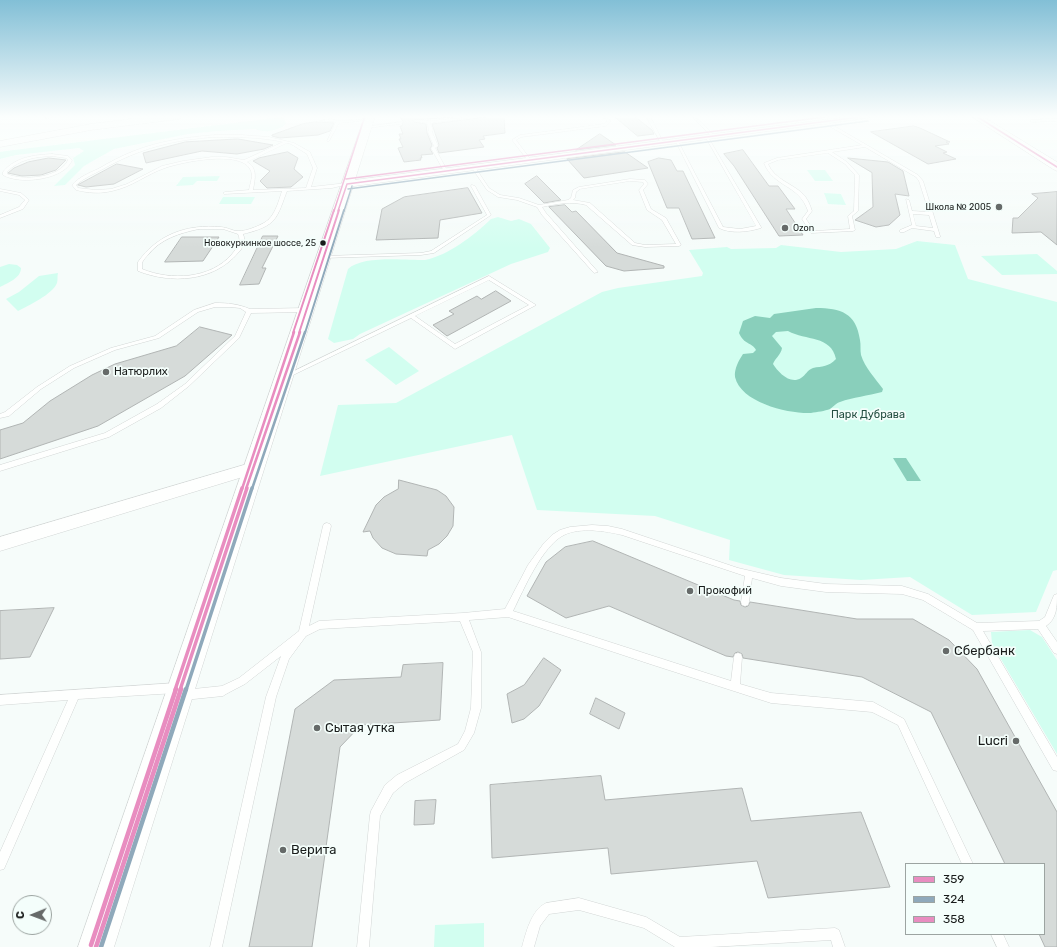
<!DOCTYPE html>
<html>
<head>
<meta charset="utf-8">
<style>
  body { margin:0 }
  #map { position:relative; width:1057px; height:947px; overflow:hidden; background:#f6fcfa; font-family:Rubik,sans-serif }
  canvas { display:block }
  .legend { position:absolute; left:905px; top:863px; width:140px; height:72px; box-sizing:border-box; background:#f4fefb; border:1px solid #9ca4a1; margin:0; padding:5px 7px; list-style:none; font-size:12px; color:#191c1b }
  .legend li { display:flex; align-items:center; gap:8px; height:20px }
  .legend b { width:20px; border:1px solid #9ca4a1 }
  .north { position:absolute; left:12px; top:895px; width:40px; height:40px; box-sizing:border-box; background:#f4fefb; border:1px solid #9ca4a1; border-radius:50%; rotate:269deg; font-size:11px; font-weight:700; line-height:16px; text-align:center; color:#191c1b }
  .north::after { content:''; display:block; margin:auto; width:14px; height:18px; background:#666a69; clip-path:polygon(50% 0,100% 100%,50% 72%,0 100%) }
</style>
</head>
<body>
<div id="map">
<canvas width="1057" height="947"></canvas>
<ul class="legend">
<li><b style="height:5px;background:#e88dc0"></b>359</li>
<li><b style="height:5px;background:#8fa9bb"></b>324</li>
<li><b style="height:5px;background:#e88dc0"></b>358</li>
</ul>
<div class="north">С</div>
</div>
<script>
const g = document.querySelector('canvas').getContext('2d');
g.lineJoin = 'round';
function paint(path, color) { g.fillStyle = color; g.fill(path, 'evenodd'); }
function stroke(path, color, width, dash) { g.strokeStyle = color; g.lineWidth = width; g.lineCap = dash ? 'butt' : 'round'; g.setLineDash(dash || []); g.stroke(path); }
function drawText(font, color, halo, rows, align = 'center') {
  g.font = font + ' Rubik,sans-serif'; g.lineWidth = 3.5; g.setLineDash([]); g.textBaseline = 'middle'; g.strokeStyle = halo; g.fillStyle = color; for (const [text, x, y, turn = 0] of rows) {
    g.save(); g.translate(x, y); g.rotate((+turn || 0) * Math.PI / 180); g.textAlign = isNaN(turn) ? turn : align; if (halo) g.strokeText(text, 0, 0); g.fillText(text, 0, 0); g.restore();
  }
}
paint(new Path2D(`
  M283 117 286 123 284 126C275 131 265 133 255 129L218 131 188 134 114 149 84 166 65 185 54 186 75 165 73 158 84 151 79 148 16 155 0 159V152L6 151Z
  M807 170H825L833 181H815Z
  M220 176 217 181H197L193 185 176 186 183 177Z
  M824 193 841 194 846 205 828 204Z
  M223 197H255L251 204H219Z
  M498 217 511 221 519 219 531 224 550 248 548 252 511 264 360 334 353 339 334 343 328 339 348 269C362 255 405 260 425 260 449 255 473 236 491 219Z
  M917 241 955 245 968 279 1057 302V570L1053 571 1036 612 972 615 910 577 861 580 784 575 729 560 730 540 655 516 537 510 512 435 320 476 338 405 396 403 602 292 618 288 702 276 703 273 689 250 727 247 731 249 776 248 781 245 841 252 896 249Z
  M1037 254 1057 271V274L1002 275 981 256Z
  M9 264 17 265 21 268C21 278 8 283 0 287V267Z
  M58 273C57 276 58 280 57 283 53 294 28 306 18 311L6 299 19 292 39 276Z
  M389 347 419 371 396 385 365 360Z
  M1030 630 1042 637 1057 660V754L992 644 991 632Z
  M484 923V947H434L435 925Z`), '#d2fef0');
paint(new Path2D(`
  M816 308C841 308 856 313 860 340 861 345 860 350 861 355 865 368 875 378 883 389L882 392C868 396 853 397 840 402 836 403 833 407 830 409 825 411 817 412 811 413 789 414 741 403 735 377 734 369 739 360 743 354L753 353 756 350C752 342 744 345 739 333L743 321 755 316 770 318 774 314ZM788 331C806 341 831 335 836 359 829 367 822 366 813 368 807 370 806 375 801 378 790 385 778 372 773 364 775 358 781 355 782 348L772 336 776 332Z
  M893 458H906L921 481H907Z`), '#89cfbb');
const building = new Path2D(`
  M400 116H469L413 120 414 122 426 124 427 133 432 145 430 149 433 154 421 155 422 158H420L421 160 404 162 398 148 403 147 399 139H401L399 134H403L400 126H402L403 122Z
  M488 116H504L505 133 483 136 485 139 479 140 484 147 439 153 437 148 439 145 432 124 487 117Z
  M614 116H634L652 130 654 134 638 136Z
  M315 122 334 123 330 131 318 135 280 138 272 136V135L302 124Z
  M914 126 920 128 950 142H946L949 144 935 146 947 152 943 153 956 159 928 164 871 132Z
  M600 134 616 145 576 150Z
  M238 139 273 145 264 149 237 154 202 151 146 163 143 153 185 142Z
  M743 150 769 186H778L795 209H786L803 235 779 236 734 166 724 154Z
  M288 152 298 158 294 169 303 177 291 187 267 188 260 181 270 171 253 161 259 158Z
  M625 152 648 168 584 178 567 159Z
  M49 158 66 160 56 170 41 175 22 176 8 173 14 168 28 162Z
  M659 158 671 160 677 171H683L715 238 692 239 679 208H667L648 162Z
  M848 158 888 162 903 171 909 196 895 194 900 215 889 225 876 227 855 220 873 207 872 173Z
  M117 164 143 169 114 184 86 187 78 185Z
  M537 176 561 200 544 203 525 184Z
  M468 188 482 213 440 220 438 238 376 240 382 209 404 197Z
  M1057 192V245L1041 232 1012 233 1013 218H1018L1038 198 1032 194Z
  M565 205 572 212 576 211 617 253 664 266V268L624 271 606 266 549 207Z
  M263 236H278L262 268H266L259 284 240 285Z
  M182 237H219L203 261 165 262Z
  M496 291 511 301 447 336 433 325 454 314 449 311 477 296 481 299Z
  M200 327 232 335 185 376 98 426 0 459V430L23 423 50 401 92 375 115 364 176 346Z
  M399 480 437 490 446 496 454 507 453 526 447 536 439 544 428 550 427 556 396 554 382 548 373 538 370 531 363 532 376 505 384 497 398 489Z
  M593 541 734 600 740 601 741 605 745 607 748 606 750 602 857 619H913L949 640 977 669 1057 812V947H1045L1039 934H1044V864H1005L931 712 862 677 743 658 742 654 738 652 735 653 733 657 726 656 609 606 566 618 527 596 546 562 565 547Z
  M54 608 30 657 0 659V611Z
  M544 658 561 670 539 706 524 719 512 723 507 694 524 685Z
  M443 663 440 720 361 725 340 747 312 947H249L295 709 334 680 401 677 403 665Z
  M596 698 625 713 619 729 590 714Z
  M601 776 605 800 742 788 751 821 861 812 890 887 768 898 757 861 611 874 608 848 492 858 490 785Z
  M436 800 434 824 414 825 415 801Z`);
paint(building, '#d6dbd9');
stroke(building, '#b1b5b4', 1);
const lane = new Path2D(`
  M44 116H61L46 118Z
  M480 116H487L430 123 433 130 432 132 438 146 435 148 448 172 445 173 431 148 434 146 428 132 429 130 427 123 414 121 416 120 428 121Z
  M602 116H604L611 121 606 126 521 137 516 140 531 160V162H529L512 140 520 135 604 124 607 121Z
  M646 116H650L664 144 661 143Z
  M692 116H694L714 135V137H712Z
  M333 119 338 121 368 119 370 120 339 123 329 141H327L336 122C331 120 325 123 320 121Z
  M1057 119V121L1032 122 1030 121 1032 120Z
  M822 120H824L918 175 923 181 940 236V237H936L934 231 912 228 904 232H900V230L912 225 906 199 909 200 912 211 929 212 919 181 916 177 865 147 832 152 847 162 859 175 858 211 852 216 855 230 853 231 811 233 802 219 808 211C799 184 774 188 764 163L777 158 862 145 822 122ZM828 153 845 164 855 175 854 211 848 216 850 229 814 231 806 219 812 211C810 205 808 199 803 194 792 183 775 180 768 164L778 160ZM913 214 929 215 933 228 916 226Z
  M402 122 401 124 366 128 364 127Z
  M215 135H242L269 137 294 143 310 152 317 168 311 187 347 183 349 184 332 188 287 191C283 201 280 213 273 221 266 228 252 232 243 234 246 241 243 248 238 253 213 282 171 284 138 271V262C158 234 187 224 221 227 227 227 232 231 238 231 245 232 265 224 269 219 276 212 279 200 282 191L224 194 223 193 225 192 249 190C250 184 254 175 250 169 240 150 182 162 165 168 147 174 132 187 112 191 100 194 88 193 76 190L72 185C79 177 89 173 98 169 110 162 121 156 134 151 160 141 187 137 215 135ZM215 137C238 137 261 137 283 142L244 160 226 157H212L183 161 162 166 127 184 111 189 96 190 78 188 76 185C84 178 94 174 103 169 141 148 172 140 215 137ZM287 143 291 144 307 154 313 168 306 188 253 190C255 179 258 168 247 162ZM199 229H223L238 234C242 242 237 248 232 254 211 279 171 281 142 269 142 267 142 265 142 263 143 260 146 257 148 255 160 239 180 233 199 229Z
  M705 136 708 137 761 227V228C748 232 731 234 719 228L675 140 678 141 723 227 740 229 756 226Z
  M52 154 68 156 72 160C65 180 19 185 3 175V172C15 157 34 155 52 154ZM52 156 66 158 68 160C60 178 23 181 7 174V172C19 159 35 157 52 156Z
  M473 167H475L489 188 500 195 519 198 539 205 568 200 571 198 573 190 579 187 630 179 645 180 648 184 643 190 651 209 666 218 681 245 679 246 645 247 632 245 586 205C571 201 557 204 542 207L546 213 598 272 594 273 542 215 537 207 517 200 498 197 487 190 472 168ZM630 181 643 182 644 184 639 190 647 210 662 220 676 244 645 245 635 243 590 203 573 200 575 198 576 192 580 189Z
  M472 185 475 186 491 215 434 253 421 255 323 258 321 257 323 256 421 253 431 251 487 215 471 186Z
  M0 189 21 193 29 200 23 209 0 218V215L19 207 25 200 19 195 0 191Z
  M489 276 536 305 455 349 411 318 289 377H285L284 376ZM489 280 529 305 455 344 415 316Z
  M215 303C228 303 238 304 250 309L306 308 309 310 306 312 251 313 239 338 189 386 161 408 109 437 0 471V465L105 433 157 404 185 384 235 336 246 312 240 308 230 307H215L198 312 159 338 115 350 74 368 41 389 9 416 0 418V414L5 412 37 387 70 366 111 348 155 336 194 310Z
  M327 523 330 524 331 526 309 626 319 621 463 613 505 609 528 565 544 543 552 535 560 530 570 527 592 525 608 526 622 529 738 568 781 578 826 584 902 586 928 594 977 623 1039 621 1045 617 1054 595 1057 594C1057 606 1057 619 1046 626L1057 642V654L1054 653 1038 629 983 631 1057 757V771L1053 770 973 630 923 600 902 594 826 592 781 586 752 578 749 602 748 605 745 606 742 605 741 602 745 576 622 535C606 531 580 527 564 535 542 546 524 589 513 611L731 681 734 657 735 654 738 653 741 654 742 657 740 684 771 693 873 702 904 719 973 864H962L898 725 872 712 771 703 647 663 508 617 469 620 481 652V708L474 733 464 750 405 783 393 793 380 816 369 947H357L370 815 371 811 385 785 397 775 458 744 465 731 471 708 473 652 460 621 320 629 306 636 289 659 276 697 222 947H210L266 697 281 656 245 684 226 694 223 696 184 700 181 698 179 695 181 692 184 690 222 686 239 678 299 631 323 526 324 524Z
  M176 683 179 685 181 688 179 691 176 693 78 699 4 869 0 870V852L68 700 0 705V695Z
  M579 898 646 917 680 937 835 928 839 930 845 947H833L831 940 711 947H675L644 928 579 910 549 914 540 926 534 947H522C526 933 531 910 546 903Z
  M991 934H1003L1009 947H997Z`);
const street = new Path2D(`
  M135 116H143L144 118 134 123H128V119L135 117Z
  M854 116H871L867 118 347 187 343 184 347 181Z
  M254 462 259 464 261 468 259 472 0 551V537Z`);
const secondary = new Path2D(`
  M158 116H184L179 119 91 130 0 147V141L91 124Z
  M365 116H375L114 947H78Z
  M971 116H982L1057 162V171L1053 169Z`);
stroke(lane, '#d2d6d5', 1);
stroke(street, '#d2d6d5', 1);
stroke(secondary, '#d2d6d5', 1);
paint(lane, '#fefffe');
paint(street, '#fefffe');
paint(secondary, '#fefffe');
stroke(new Path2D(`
  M976 116 1057 167
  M347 184 867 116
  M338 211 347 184`), '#e88dc0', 1.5);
stroke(new Path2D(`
  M299 333 339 210`), '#e88dc0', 2);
stroke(new Path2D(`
  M246 489 300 332`), '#e88dc0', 2.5);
stroke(new Path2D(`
  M180 690 247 488`), '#e88dc0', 3.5);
stroke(new Path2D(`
  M96 947 181 689`), '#e88dc0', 4.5);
stroke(new Path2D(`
  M348 189 868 121
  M344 211 352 186`), '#8fa9bb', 1.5);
stroke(new Path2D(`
  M305 333 344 210`), '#8fa9bb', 2);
stroke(new Path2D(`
  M252 489 305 332`), '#8fa9bb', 2.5);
stroke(new Path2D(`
  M186 690 252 488`), '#8fa9bb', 3.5);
stroke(new Path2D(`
  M101 947 186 689`), '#8fa9bb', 4.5);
stroke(new Path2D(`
  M346 179 832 116
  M334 211 365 116`), '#e88dc0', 1.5);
stroke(new Path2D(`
  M293 333 334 210`), '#e88dc0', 2);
stroke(new Path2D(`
  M242 489 294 332`), '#e88dc0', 2.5);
stroke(new Path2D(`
  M175 690 242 488`), '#e88dc0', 3.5);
stroke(new Path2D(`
  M91 945 176 689`), '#e88dc0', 4.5);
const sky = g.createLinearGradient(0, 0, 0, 248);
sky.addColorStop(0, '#82bfd6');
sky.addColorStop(0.47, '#fbfefd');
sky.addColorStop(1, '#fbfefd00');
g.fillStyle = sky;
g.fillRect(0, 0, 1057, 248);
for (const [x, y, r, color] of [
  [999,207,4,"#666a69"],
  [785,228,4,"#666a69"],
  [323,243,3.5,"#191c1b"],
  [106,372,4,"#666a69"],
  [690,591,4,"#666a69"],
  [946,651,4,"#666a69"],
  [317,728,4,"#666a69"],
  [1016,741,4,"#666a69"],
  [283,850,4,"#666a69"]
]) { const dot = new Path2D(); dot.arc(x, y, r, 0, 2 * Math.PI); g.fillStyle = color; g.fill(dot); stroke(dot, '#f4fefb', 1.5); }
drawText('9px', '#191c1b', '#f4fefb', [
  ["Школа № 2005",991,207],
  ["Ozon",793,228,"left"]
], 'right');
drawText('9px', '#191c1b', '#f4fefb', [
  ["Новокуркинкое шоссе, 25",316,243]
], 'right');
drawText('11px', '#191c1b', '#f4fefb', [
  ["Натюрлих",114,372],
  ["Прокофий",698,591]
], 'left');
drawText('11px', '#244f42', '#f4fefb', [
  ["Парк Дубрава",868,415]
]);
drawText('13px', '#191c1b', '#f4fefb', [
  ["Сбербанк",954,651],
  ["Сытая утка",325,728],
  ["Lucri",1008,741,"right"],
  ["Верита",291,850]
], 'left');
</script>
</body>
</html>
